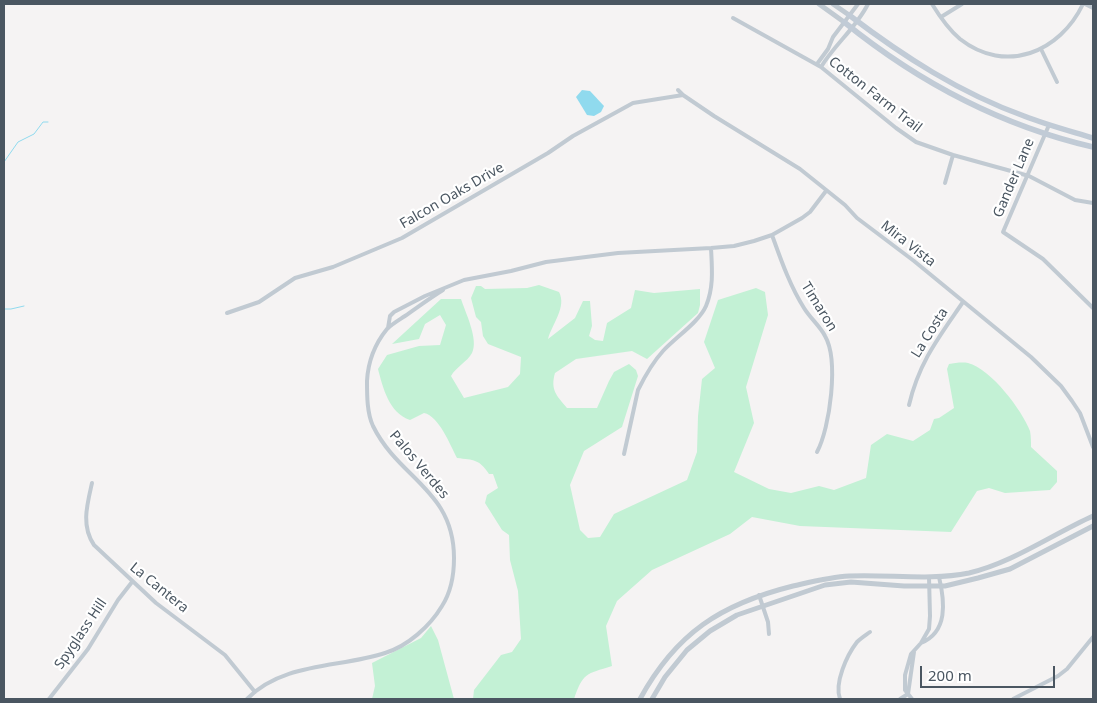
<!DOCTYPE html>
<html>
<head>
<meta charset="utf-8">
<style>
  body { margin:0 }
  #map { position:relative; width:1097px; height:703px; overflow:hidden; background:#f5f3f3; font-family:"Noto Sans",sans-serif }
  canvas { display:block }
  .frame { position:absolute; inset:0; border:5px solid #4a5661; pointer-events:none }
  .scale { position:absolute; left:920px; top:666px; width:135px; height:22px; box-sizing:border-box; border:2px solid #4a5661; border-top:0; padding-left:6px; font-size:15px; line-height:18px; white-space:nowrap; color:#4a5661; -webkit-text-stroke:4px #fff; paint-order:stroke }
</style>
</head>
<body>
<div id="map">
<canvas width="1097" height="703"></canvas>
<div class="frame"></div>
<div class="scale">200 m</div>
</div>
<script>
const g = document.querySelector('canvas').getContext('2d');
g.lineJoin = 'round';
function paint(path, color) { g.fillStyle = color; g.fill(path, 'evenodd'); }
function stroke(path, color, width, dash) { g.strokeStyle = color; g.lineWidth = width; g.lineCap = dash ? 'butt' : 'round'; g.setLineDash(dash || []); g.stroke(path); }
function drawText(font, color, halo, rows, align = 'center') {
  g.font = font + ' "Noto Sans",sans-serif'; g.lineWidth = 4.5; g.setLineDash([]); g.textBaseline = 'middle'; g.strokeStyle = halo; g.fillStyle = color; for (const [text, x, y, turn = 0] of rows) {
    g.save(); g.translate(x, y); g.rotate((+turn || 0) * Math.PI / 180); g.textAlign = isNaN(turn) ? turn : align; if (halo) g.strokeText(text, 0, 0); g.fillText(text, 0, 0); g.restore();
  }
}
paint(new Path2D(`
  M539 285 559 292C567 307 552 324 548 339L575 318 583 301H590L592 326 589 336 595 340 603 341 607 323 631 308 635 290 654 293 700 289V305L698 313 647 359 632 351 576 359 555 373C550 390 557 396 567 408H597L609 381 614 372 629 364 636 370 638 376 622 427 584 451 570 485 580 530 588 538 600 537 614 514 687 480 697 452 698 416 702 379 715 368 704 342 718 300 756 288 765 292 768 315 746 387 754 423 734 472 769 489 791 493 819 486 834 490 866 478 871 445 887 434 913 441 930 430 934 419 939 418 954 408 947 369 949 364C955 363 962 362 968 363 991 369 1022 410 1030 431 1031 436 1031 442 1031 447L1057 471V482L1050 490 1005 493 989 488 977 491 951 532 800 526 752 517 730 534 652 570 617 601 606 626 612 666C586 674 583 673 574 699H473L474 690 501 655 512 652 521 639 518 591 510 560 509 535 502 530 485 503 487 495 498 488 493 474H489C479 459 474 460 457 458 450 445 439 416 424 413L410 420C389 413 383 388 378 369L387 355 419 346 440 345 446 325 440 315 425 324 419 339 392 344 441 299H461C465 312 479 339 472 353 467 362 456 367 451 376L464 398 508 387 520 374 521 357 488 344 483 336 481 322 476 317 471 298 476 286H481L485 289 527 288Z
  M431 626 438 640 454 699H372L375 686 372 663 421 638Z`), '#c3f1d5');
paint(new Path2D(`
  M582 90 590 91 604 106 601 112 594 116 587 115 576 97Z`), '#90daee');
stroke(new Path2D(`
  M4 162 18 142 34 134 43 122H48
  M4 309H11L24 306`), '#90daee', 1);
stroke(new Path2D(`
  M932 4C940 17 948 29 960 39 1006 75 1060 52 1083 4
  M1085 4 1093 8
  M941 17 962 4
  M733 18 821 67 896 128 916 142 953 155 1029 176 1075 200 1093 203
  M1041 49 1057 82
  M817 64 828 49 833 37 858 4
  M821 67C835 44 856 28 868 4
  M678 90 683 95 714 116 800 169 845 205 857 218 914 261 1031 357 1061 386 1072 401 1080 413 1093 447
  M1049 125 1003 232 1043 259 1093 308
  M945 183 953 155
  M772 235C781 260 790 286 804 308 810 318 820 326 825 336 839 360 830 428 817 452
  M227 313 259 302 295 278 333 267 402 238 548 153 573 136 633 103 683 95
  M388 328 390 316 394 312 425 296 464 280 511 271 546 262 618 253 711 248 734 246 754 241 772 235 802 218 810 212 826 191
  M909 405C919 362 939 337 963 302
  M624 454 638 390C645 376 653 362 663 351 676 337 699 322 706 306 714 287 712 268 711 248
  M92 483C87 505 81 526 94 545L156 603 225 655 255 692
  M759 595 768 622 769 634
  M921 643C948 632 945 602 939 577
  M908 694 914 652
  M49 699 88 649 118 600 132 582
  M247 699C283 662 340 668 385 653 408 646 430 626 442 606 451 592 454 574 454 558 454 490 399 479 373 426 367 413 367 396 367 381 368 362 374 345 387 329 392 324 399 320 405 316 418 307 430 298 443 290
  M840 699C834 683 847 655 857 642 861 638 866 635 870 632
  M900 699 908 694
  M912 699 905 690V675L911 654 921 643 929 629 930 616 929 577
  M1013 699 1058 676 1067 669 1093 637`), '#c1cad2', 4);
stroke(new Path2D(`
  M819 4 844 22
  M833 4 849 15
  M640 699C676 633 721 604 793 586 811 582 830 577 849 576 889 574 929 581 969 573 1012 563 1053 534 1093 516
  M652 699 665 677 687 650 710 631 737 615 825 585 851 582 904 586H945L978 578 1010 569 1093 526`), '#c1cad2', 5);
stroke(new Path2D(`
  M849 15C903 56 960 93 1024 116 1047 125 1070 131 1093 138
  M844 22C917 81 1002 126 1093 147`), '#c1cbd6', 5.5);
drawText('14px', '#4a5661', '#fff', [
  ["Cotton Farm Trail",875,95,38],
  ["Gander Lane",1014,178,-67],
  ["Falcon Oaks Drive",452,196,-30],
  ["Mira Vista",908,244,38],
  ["Timaron",819,307,58],
  ["La Costa",930,333,-58],
  ["Palos Verdes",419,465,50],
  ["La Cantera",159,588,39],
  ["Spyglass Hill",81,634,-56]
]);
</script>
</body>
</html>
